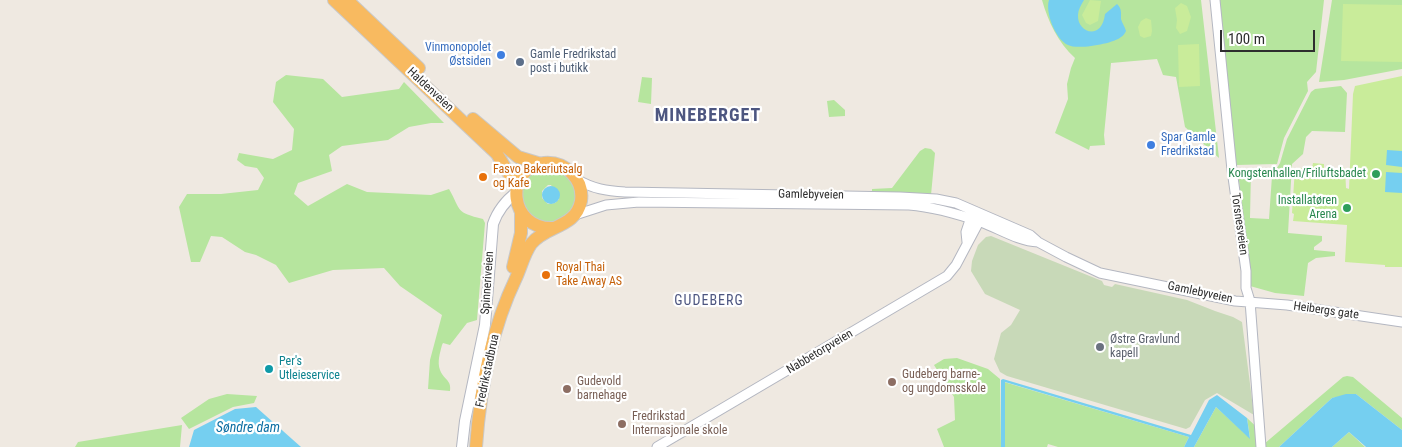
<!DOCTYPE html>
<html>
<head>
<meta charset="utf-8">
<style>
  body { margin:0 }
  #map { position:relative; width:1402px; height:447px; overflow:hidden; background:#efe9e1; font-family:"Roboto Condensed",sans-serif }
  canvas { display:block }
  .scale { position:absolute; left:1220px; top:30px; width:95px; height:22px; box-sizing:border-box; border:2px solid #2e2e2e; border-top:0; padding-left:6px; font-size:15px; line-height:18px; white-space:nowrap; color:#2e2e2e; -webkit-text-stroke:4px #fff; paint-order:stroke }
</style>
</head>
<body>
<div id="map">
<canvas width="1402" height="447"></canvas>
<div class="scale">100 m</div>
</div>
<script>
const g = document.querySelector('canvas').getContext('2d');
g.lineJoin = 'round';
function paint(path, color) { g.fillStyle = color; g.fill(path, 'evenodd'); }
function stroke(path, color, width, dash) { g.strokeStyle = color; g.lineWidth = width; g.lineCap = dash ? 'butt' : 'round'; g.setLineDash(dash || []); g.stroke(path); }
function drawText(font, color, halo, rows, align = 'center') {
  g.font = font + ' "Roboto Condensed",sans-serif'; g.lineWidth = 4.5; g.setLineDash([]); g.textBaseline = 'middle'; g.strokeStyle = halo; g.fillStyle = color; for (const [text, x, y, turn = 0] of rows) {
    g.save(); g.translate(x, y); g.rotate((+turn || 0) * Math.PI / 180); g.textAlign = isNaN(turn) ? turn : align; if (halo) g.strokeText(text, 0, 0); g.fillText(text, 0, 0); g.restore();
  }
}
paint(new Path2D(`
  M1042 0H1201L1219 158 1185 127 1176 77 1163 75 1157 59 1111 63 1104 135 1105 145 1090 146 1089 150 1055 133 1068 99 1067 84 1071 68 1075 58C1058 43 1048 21 1042 0Z
  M1219 0H1324L1316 72 1307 82 1308 91 1284 138 1277 164 1236 165Z
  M1332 0H1402V69L1344 80 1319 82Z
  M286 75 323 79 342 97 399 89 404 82 444 123H431L409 127 388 140 342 146 329 155 332 171 298 183 294 194 308 206 347 184 367 192 431 195 449 189C462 212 455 212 483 219L485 223 477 320 467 323 450 345 443 343 442 345C440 353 437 362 440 370 443 379 452 380 450 391L428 389 430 360 442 315 400 286 384 268 333 270 289 283 276 265 256 255 245 252 222 237 211 236 200 262H191L179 207 187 194H221L258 190 264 178 257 168 245 166 237 160 239 153 273 159 292 150 294 129 273 102 276 82Z
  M642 77 652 78 651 104 638 102Z
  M1341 86 1347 93 1345 132 1312 131 1306 137 1303 154 1292 164 1288 233 1322 236V241L1314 247V250L1335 252V256L1316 258 1308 263 1304 296 1275 293 1250 286 1238 171 1251 170 1250 218 1269 219 1272 176 1280 163 1287 139 1311 92 1315 89Z
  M834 100 845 110V116L829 117 827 101Z
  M925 148 931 149 935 153 931 195 872 193V189L892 188 920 151Z
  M553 167 570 175 578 201 561 221C555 222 547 224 542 222 522 214 513 184 534 172 539 169 547 168 553 167ZM548 185H551L559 199 555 203 548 204 542 198V191Z
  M957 358 988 369 1000 379 1001 447H944L937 429 955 420 954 397 934 365 944 359Z
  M1347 376 1353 377 1402 418V430L1356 394 1332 398 1279 447H1194L1216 407 1250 438 1247 418 1263 433 1264 444 1343 377Z
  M1004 382 1189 437 1184 447H1058L1048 444 1047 447H1005Z
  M227 394 257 396 254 403 233 407 189 429 181 418 209 399Z
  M182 425 180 447H75L78 442Z
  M1349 432 1365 447H1332Z`), '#b6e59e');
paint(new Path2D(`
  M991 236 1102 281 1104 285 1112 287 1115 284 1187 300 1215 311 1233 317 1242 322 1254 415 1217 393 1205 400 1190 427 1186 429 1007 376 1000 372 994 359 1001 333 1011 325 1020 310 985 294 971 271 972 261 978 245 986 237Z`), '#c8d9b8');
paint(new Path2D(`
  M1090 0 1101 1 1098 21 1090 25 1086 23 1082 15Z
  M1181 3 1187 6 1191 17 1187 31 1180 34 1176 28 1177 20 1175 8Z
  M1343 4 1402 5V62L1341 61Z
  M1146 18 1151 20 1152 31 1151 36 1144 38 1140 36 1138 27 1141 21Z
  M1199 44 1200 86 1179 87 1178 45Z
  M1402 76V267H1385V265L1345 262 1347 225 1293 221 1294 214 1292 213 1295 168H1312L1313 163 1324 164V169L1339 170 1340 167 1345 168 1346 188 1349 189 1353 94 1355 86Z`), '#c9ec9a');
paint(new Path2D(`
  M1049 0H1084C1081 5 1078 10 1078 15 1077 33 1102 41 1105 14L1117 4C1122 9 1121 13 1121 19 1122 23 1125 27 1126 31 1125 33 1123 36 1121 37 1113 44 1077 50 1068 45 1055 39 1045 12 1049 0Z
  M1387 150 1402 151V167L1386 165Z
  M1386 172 1402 173V193L1385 192Z
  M542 195a9 9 0 1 1 18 0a9 9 0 1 1-18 0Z
  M1003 379 1191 435 1209 400 1217 395 1247 418 1250 439 1216 407 1194 447H1184L1189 437 1005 382V447H1001V380Z
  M1346 394H1356L1402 430V447H1366L1349 432 1332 447H1279L1332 398Z
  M256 407 301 447H189L194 430 235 409Z`), '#75cff0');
const tertiary = new Path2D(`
  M1215 0 1232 170 1246 271V288L1250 301 1261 447
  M576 179C593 189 607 191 625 192L900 197 936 199 956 203 1030 235 1038 242 1066 257 1100 273 1235 301 1287 305 1402 322
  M575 215 606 205 639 202 909 205C934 207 958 214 981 222 1000 229 1018 241 1038 242
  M967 242 966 232 972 214
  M657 447 947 276 956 265 982 216`);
const secondary = new Path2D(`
  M462 447 465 421 485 325 493 224C497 212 506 200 516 193`);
const trunk = new Path2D(`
  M334 0 497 154 517 187
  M347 0 419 68
  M473 119 518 157 541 164
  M513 267 521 233V213
  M476 447C480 390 491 330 516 278 521 267 524 254 531 244 546 225 576 228 581 201 584 180 566 161 544 163 503 168 509 230 553 228`);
stroke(tertiary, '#b4b7c1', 11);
stroke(secondary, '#b4b7c1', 12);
stroke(trunk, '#c9c9c9', 14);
stroke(tertiary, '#fff', 9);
stroke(secondary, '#fff', 10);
stroke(trunk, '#f8ba60', 12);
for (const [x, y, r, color] of [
  [501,55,5,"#3f7fe0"],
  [520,62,5,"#5c6f8a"],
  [1151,145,5,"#3f7fe0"],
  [1376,174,5,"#2e9e5b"],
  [483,177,5,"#e8710a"],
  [1347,208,5,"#2e9e5b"],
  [546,275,5,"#e8710a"],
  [1100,347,5,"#6b7280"],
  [269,369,5,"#0f9aa8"],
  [892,382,5,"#8d6e63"],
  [567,389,5,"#8d6e63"],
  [622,424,5,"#8d6e63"]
]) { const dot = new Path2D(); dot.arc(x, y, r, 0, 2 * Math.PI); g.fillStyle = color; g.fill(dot); stroke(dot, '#fff', 2); }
drawText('12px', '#366cbe', '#fff', [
  ["Vinmonopolet",491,48],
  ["Østsiden",491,62],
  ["Spar Gamle",1161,138,"left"],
  ["Fredrikstad",1161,152,"left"]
], 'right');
drawText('12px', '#4e5e75', '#fff', [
  ["Gamle Fredrikstad",530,55],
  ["post i butikk",530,69]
], 'left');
drawText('12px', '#2e2e2e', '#fff', [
  ["Haldenveien",430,90,43],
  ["Gamlebyveien",811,195,1],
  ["Torsnesveien",1239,224,82],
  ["Spinneriveien",488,283,-86],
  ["Gamlebyveien",1200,293,12],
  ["Heibergs gate",1326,311,8],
  ["Nabbetorpveien",820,352,-31],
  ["Fredrikstadbrua",488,371,-78]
]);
drawText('12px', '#c56008', '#fff', [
  ["Fasvo Bakeriutsalg",493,170],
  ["og Kafe",493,184],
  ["Royal Thai",556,268],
  ["Take Away AS",556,282]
], 'left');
drawText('12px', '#27864d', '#fff', [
  ["Kongstenhallen/Friluftsbadet",1366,174],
  ["Installatøren",1337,201],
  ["Arena",1337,215]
], 'right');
drawText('12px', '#5b616d', '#fff', [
  ["Østre Gravlund",1110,340],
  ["kapell",1110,354]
], 'left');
drawText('12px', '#0d838f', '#fff', [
  ["Per's",279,362],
  ["Utleieservice",279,376]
], 'left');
drawText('12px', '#785e54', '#fff', [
  ["Gudeberg barne-",902,375],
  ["og ungdomsskole",902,389],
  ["Gudevold",577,382],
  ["barnehage",577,396],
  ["Fredrikstad",632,417],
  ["Internasjonale skole",632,431]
], 'left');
g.letterSpacing = '1px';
drawText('14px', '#4d5680', '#fff', [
  ["GUDEBERG",709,301]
]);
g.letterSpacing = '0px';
drawText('italic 14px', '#0d6fa3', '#fff', [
  ["Søndre dam",248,428]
]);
g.letterSpacing = '1px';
drawText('bold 18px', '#4d5680', '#fff', [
  ["MINEBERGET",708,116]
]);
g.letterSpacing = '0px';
</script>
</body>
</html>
